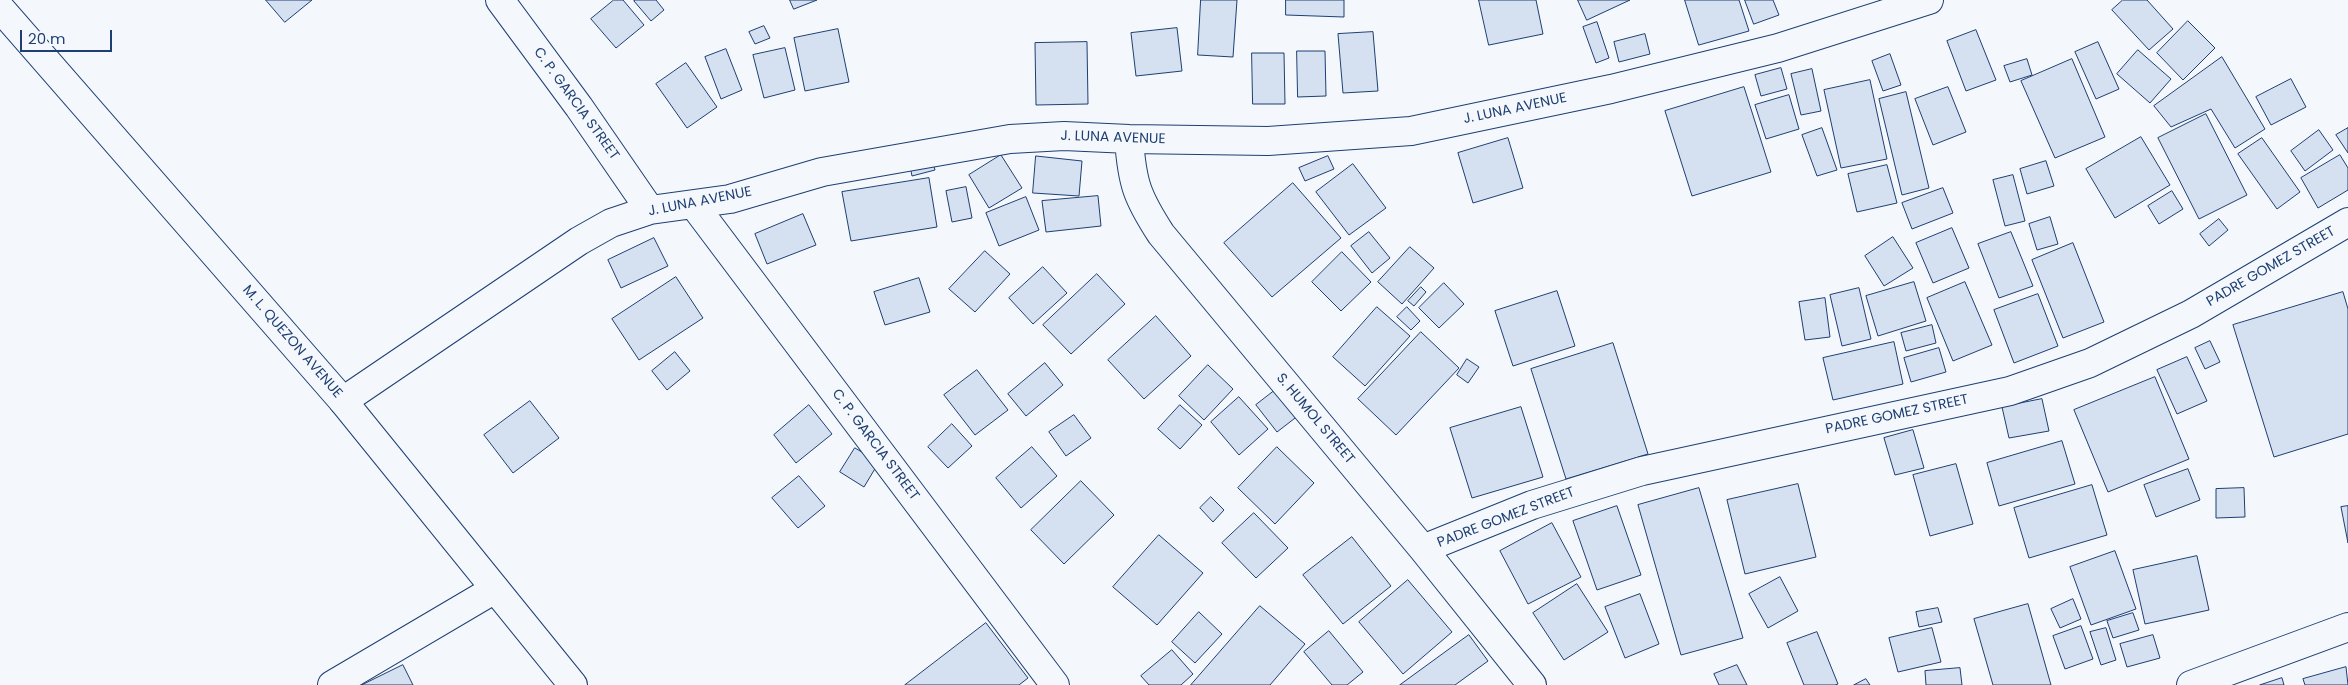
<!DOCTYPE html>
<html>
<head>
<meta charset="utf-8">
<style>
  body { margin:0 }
  #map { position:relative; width:2348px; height:685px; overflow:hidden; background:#f4f7fb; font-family:Poppins,sans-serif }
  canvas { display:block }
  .scale { position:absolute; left:20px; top:30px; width:92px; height:22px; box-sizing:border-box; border:2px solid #1d3f73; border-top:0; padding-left:6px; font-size:15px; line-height:18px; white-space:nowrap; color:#1d3f73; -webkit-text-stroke:4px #f4f7fb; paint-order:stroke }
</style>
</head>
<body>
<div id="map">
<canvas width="2348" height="685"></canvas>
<div class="scale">20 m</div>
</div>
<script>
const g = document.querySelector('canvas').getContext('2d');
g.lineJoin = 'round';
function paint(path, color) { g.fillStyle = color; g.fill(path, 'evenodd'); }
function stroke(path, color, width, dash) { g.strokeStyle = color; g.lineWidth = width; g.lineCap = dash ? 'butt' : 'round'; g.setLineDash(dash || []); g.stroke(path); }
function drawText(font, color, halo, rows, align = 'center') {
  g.font = font + ' Poppins,sans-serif'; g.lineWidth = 4; g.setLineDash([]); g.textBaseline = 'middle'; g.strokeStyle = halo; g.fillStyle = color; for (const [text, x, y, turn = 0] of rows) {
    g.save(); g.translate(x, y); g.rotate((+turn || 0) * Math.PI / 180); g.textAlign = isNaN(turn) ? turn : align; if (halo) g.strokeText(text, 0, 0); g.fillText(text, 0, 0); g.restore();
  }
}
const building = new Path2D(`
  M266 0H312L285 22Z
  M614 0H623L644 25 616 48 591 19Z
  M636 0H656L664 10 651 21 634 1Z
  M790 0H817L794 9Z
  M1201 0H1237L1233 57 1198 55Z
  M1286 0H1344V17L1286 15Z
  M1479 0H1536L1543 34 1489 45Z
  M1578 0H1630L1587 20Z
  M1685 0H1739L1749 31 1699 45Z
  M1745 0H1773L1779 15 1754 24Z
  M2123 0H2147L2173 29 2149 50 2112 10Z
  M2188 21 2215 48 2183 80 2157 53Z
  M1597 22 1609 58 1596 63 1583 27Z
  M764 26 770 38 755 44 749 32Z
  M1177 28 1182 71 1136 76 1131 33Z
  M838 29 849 82 805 91 794 38Z
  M1976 30 1996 80 1966 91 1947 41Z
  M1373 32 1378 91 1343 93 1338 34Z
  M1645 34 1650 54 1619 62 1614 42Z
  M1087 42 1088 104 1036 105 1035 43Z
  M2098 42 2119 89 2096 99 2075 52Z
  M785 48 795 90 764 98 753 55Z
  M726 49 742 90 721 99 705 57Z
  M2138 50 2171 79 2150 103 2117 74Z
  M1297 51H1325L1326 96 1298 97Z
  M1252 53H1284L1285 104H1253Z
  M1890 54 1901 85 1883 91 1872 61Z
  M2222 57 2265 129 2235 148 2211 109 2171 127 2154 106Z
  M2027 59 2032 75 2010 82 2004 66Z
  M2072 59 2105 137 2055 158 2021 81Z
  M686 63 717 107 687 128 656 84Z
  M1781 68 1787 89 1761 96 1755 75Z
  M1812 69 1821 111 1801 115 1791 74Z
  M2291 79 2306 107 2271 125 2256 97Z
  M1870 80 1887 159 1841 168 1824 90Z
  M1744 87 1771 172 1692 196 1665 111Z
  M1948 87 1966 132 1933 145 1915 99Z
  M1906 92 1929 188 1902 195 1879 99Z
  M1789 95 1799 129 1766 139 1755 105Z
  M2206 114 2247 195 2199 219 2158 138Z
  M1822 128 1837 170 1817 176 1802 135Z
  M2348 128V153L2336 135Z
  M2319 130 2333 150 2305 171 2291 151Z
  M2141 137 2170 185 2115 218 2086 169Z
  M1508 138 1523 188 1473 203 1458 153Z
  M2262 138 2300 192 2277 209 2238 154Z
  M931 155 935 170 912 176 909 161Z
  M1001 155 1022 188 989 208 969 175Z
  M2340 155 2348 168V190L2318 208 2301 178Z
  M1036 156 1082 161 1079 196 1033 193Z
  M1328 156 1334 169 1305 181 1299 168Z
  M2046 161 2054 186 2027 194 2020 169Z
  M1353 164 1386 208 1349 235 1316 192Z
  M1887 165 1897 203 1857 212 1848 174Z
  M2013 175 2025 221 2005 226 1993 180Z
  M929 178 937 227 851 241 842 192Z
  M1293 183 1341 238 1272 297 1224 243Z
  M966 187 972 218 952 222 946 191Z
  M1943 188 1953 213 1912 229 1902 203Z
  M2172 191 2183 209 2159 224 2148 206Z
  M1098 196 1101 226 1046 232 1042 201Z
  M1026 197 1039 230 999 246 986 213Z
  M803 214 816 245 767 264 755 234Z
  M2050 217 2058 244 2037 250 2029 224Z
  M2219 219 2228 230 2209 246 2200 234Z
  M1952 228 1969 268 1933 283 1916 243Z
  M1369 232 1390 258 1372 273 1351 246Z
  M2011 232 2033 286 1999 298 1978 244Z
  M1893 237 1913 268 1884 286 1865 256Z
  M654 238 668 266 621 288 608 260Z
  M2073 243 2104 322 2063 338 2032 260Z
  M1410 247 1434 268 1402 304 1378 282Z
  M985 251 1010 274 975 312 949 289Z
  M1342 252 1371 282 1341 311 1312 282Z
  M1043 267 1067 293 1033 324 1009 298Z
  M1097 274 1125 304 1071 354 1043 325Z
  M676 277 703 318 639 360 612 319Z
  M919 278 930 312 885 325 874 292Z
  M1914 282 1926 321 1878 336 1866 296Z
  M1965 282 1992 345 1953 361 1927 298Z
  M1444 283 1464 304 1439 328 1419 308Z
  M1421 287 1426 292 1414 306 1408 301Z
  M1859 288 1871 339 1842 346 1830 295Z
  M1557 291 1575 346 1513 366 1495 311Z
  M2343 292 2348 309V434L2274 457 2233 325Z
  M2038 294 2058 346 2014 363 1994 310Z
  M1825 298 1830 337 1805 340 1799 302Z
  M1377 307 1410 336 1365 386 1333 357Z
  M1407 307 1420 321 1411 330 1397 317Z
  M1156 316 1191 356 1144 399 1108 360Z
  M1932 325 1936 343 1906 351 1901 333Z
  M1421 332 1459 368 1396 435 1358 399Z
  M2210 341 2220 362 2205 369 2195 348Z
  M1894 342 1903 384 1833 400 1823 358Z
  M1613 343 1648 454 1566 479 1531 369Z
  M1939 348 1946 372 1911 382 1904 358Z
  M675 352 690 371 667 390 652 371Z
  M2187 357 2207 401 2177 414 2157 370Z
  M1467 359 1479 367 1468 383 1457 375Z
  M1045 363 1063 385 1026 416 1008 394Z
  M1208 365 1233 389 1204 420 1179 396Z
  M977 370 1008 410 975 435 944 395Z
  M2155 377 2189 459 2108 492 2074 410Z
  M1278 388 1299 415 1277 432 1256 405Z
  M1239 397 1268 429 1239 455 1211 422Z
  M2042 399 2049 431 2009 438 2002 407Z
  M530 401 559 438 513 473 484 435Z
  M809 405 832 434 796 463 774 435Z
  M1180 405 1202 425 1180 449 1158 429Z
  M1521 407 1543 477 1472 498 1450 428Z
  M1074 415 1091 438 1066 456 1049 432Z
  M952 424 972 446 948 468 928 447Z
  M1913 430 1924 468 1895 475 1884 438Z
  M2062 441 2075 484 1999 506 1987 463Z
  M1032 447 1057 476 1021 508 996 478Z
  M1277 447 1314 483 1275 524 1238 488Z
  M855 448 879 462 864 487 840 472Z
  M1956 464 1973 524 1930 536 1913 475Z
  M2188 469 2200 500 2156 517 2144 485Z
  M799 476 825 506 798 528 772 498Z
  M1081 481 1114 515 1064 564 1031 530Z
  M1798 484 1816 557 1745 574 1727 500Z
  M2092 485 2107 535 2029 558 2014 508Z
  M1699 488 1743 638 1681 655 1638 505Z
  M2244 488 2245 517 2216 518V489Z
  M1211 497 1224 510 1213 522 1200 508Z
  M1617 506 1641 575 1597 590 1573 521Z
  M2348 506V543L2341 507Z
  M1254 513 1288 548 1256 578 1222 543Z
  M1552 523 1581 577 1528 604 1500 551Z
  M1159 535 1203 573 1157 625 1113 587Z
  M1352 537 1391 586 1343 624 1303 575Z
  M2115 551 2136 609 2091 625 2070 567Z
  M2197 556 2209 610 2145 624 2133 570Z
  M1780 577 1798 611 1768 628 1749 594Z
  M1408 580 1452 632 1403 674 1359 622Z
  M1577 584 1608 632 1564 660 1533 613Z
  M1640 594 1659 644 1625 658 1605 607Z
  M2073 599 2081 619 2060 628 2051 609Z
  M2028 604 2051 685H1993L1974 619Z
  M1260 606 1305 644 1270 685H1191Z
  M1938 608 1942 622 1919 627 1916 612Z
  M1199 612 1222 634 1195 663 1172 642Z
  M2133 613 2139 630 2113 638 2107 621Z
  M986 623 1028 678 1019 685H905Z
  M2081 626 2093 659 2065 669 2053 636Z
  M1932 628 1941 662 1898 672 1889 638Z
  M2106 628 2116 660 2101 665 2090 632Z
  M1329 631 1363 672 1347 685H1332L1304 652Z
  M1817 632 1838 684 1835 685H1804L1787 643Z
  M1469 635 1488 661 1455 685H1400Z
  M2153 635 2160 658 2127 667 2120 644Z
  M1172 650 1193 674 1181 685H1149L1141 676Z
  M403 665 413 685H362Z
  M1737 665 1747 685H1719L1714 674Z
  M2346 667 2348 685H2305L2303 679Z
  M1960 668 1962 685H1926L1925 671Z
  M2282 678 2284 685H2260Z
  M1866 679 1870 685H1854Z`);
paint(building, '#d5e0f0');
stroke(building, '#1d3f73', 1);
const street = new Path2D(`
  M500 0 579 107 650 210
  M1129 139C1132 183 1137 197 1161 234L1423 549 1532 685
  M694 205 1055 685
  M343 401 579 241 611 223 650 210 730 199 822 172 1010 139 1064 136 1129 139 1268 141 1411 131 1611 89 1778 48 1929 0
  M1423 549 1532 505 1642 471 2010 391 2090 363 2191 314 2348 222
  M332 685 495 589
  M2191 685 2348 627`);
const secondary = new Path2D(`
  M0 8 343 401 573 685`);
stroke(street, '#1d3f73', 30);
stroke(secondary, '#1d3f73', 30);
stroke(street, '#f4f7fb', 28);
stroke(secondary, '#f4f7fb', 28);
drawText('14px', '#1d3f73', '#f4f7fb', [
  ["C. P. GARCIA STREET",576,104,54],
  ["J. LUNA AVENUE",1515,109,-12],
  ["J. LUNA AVENUE",1113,138,2],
  ["J. LUNA AVENUE",700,202,-11],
  ["PADRE GOMEZ STREET",2271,267,-30],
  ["M. L. QUEZON AVENUE",292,342,49],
  ["PADRE GOMEZ STREET",1897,415,-12],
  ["S. HUMOL STREET",1315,419,50],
  ["C. P. GARCIA STREET",875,445,53],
  ["PADRE GOMEZ STREET",1506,518,-21]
]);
</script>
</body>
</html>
